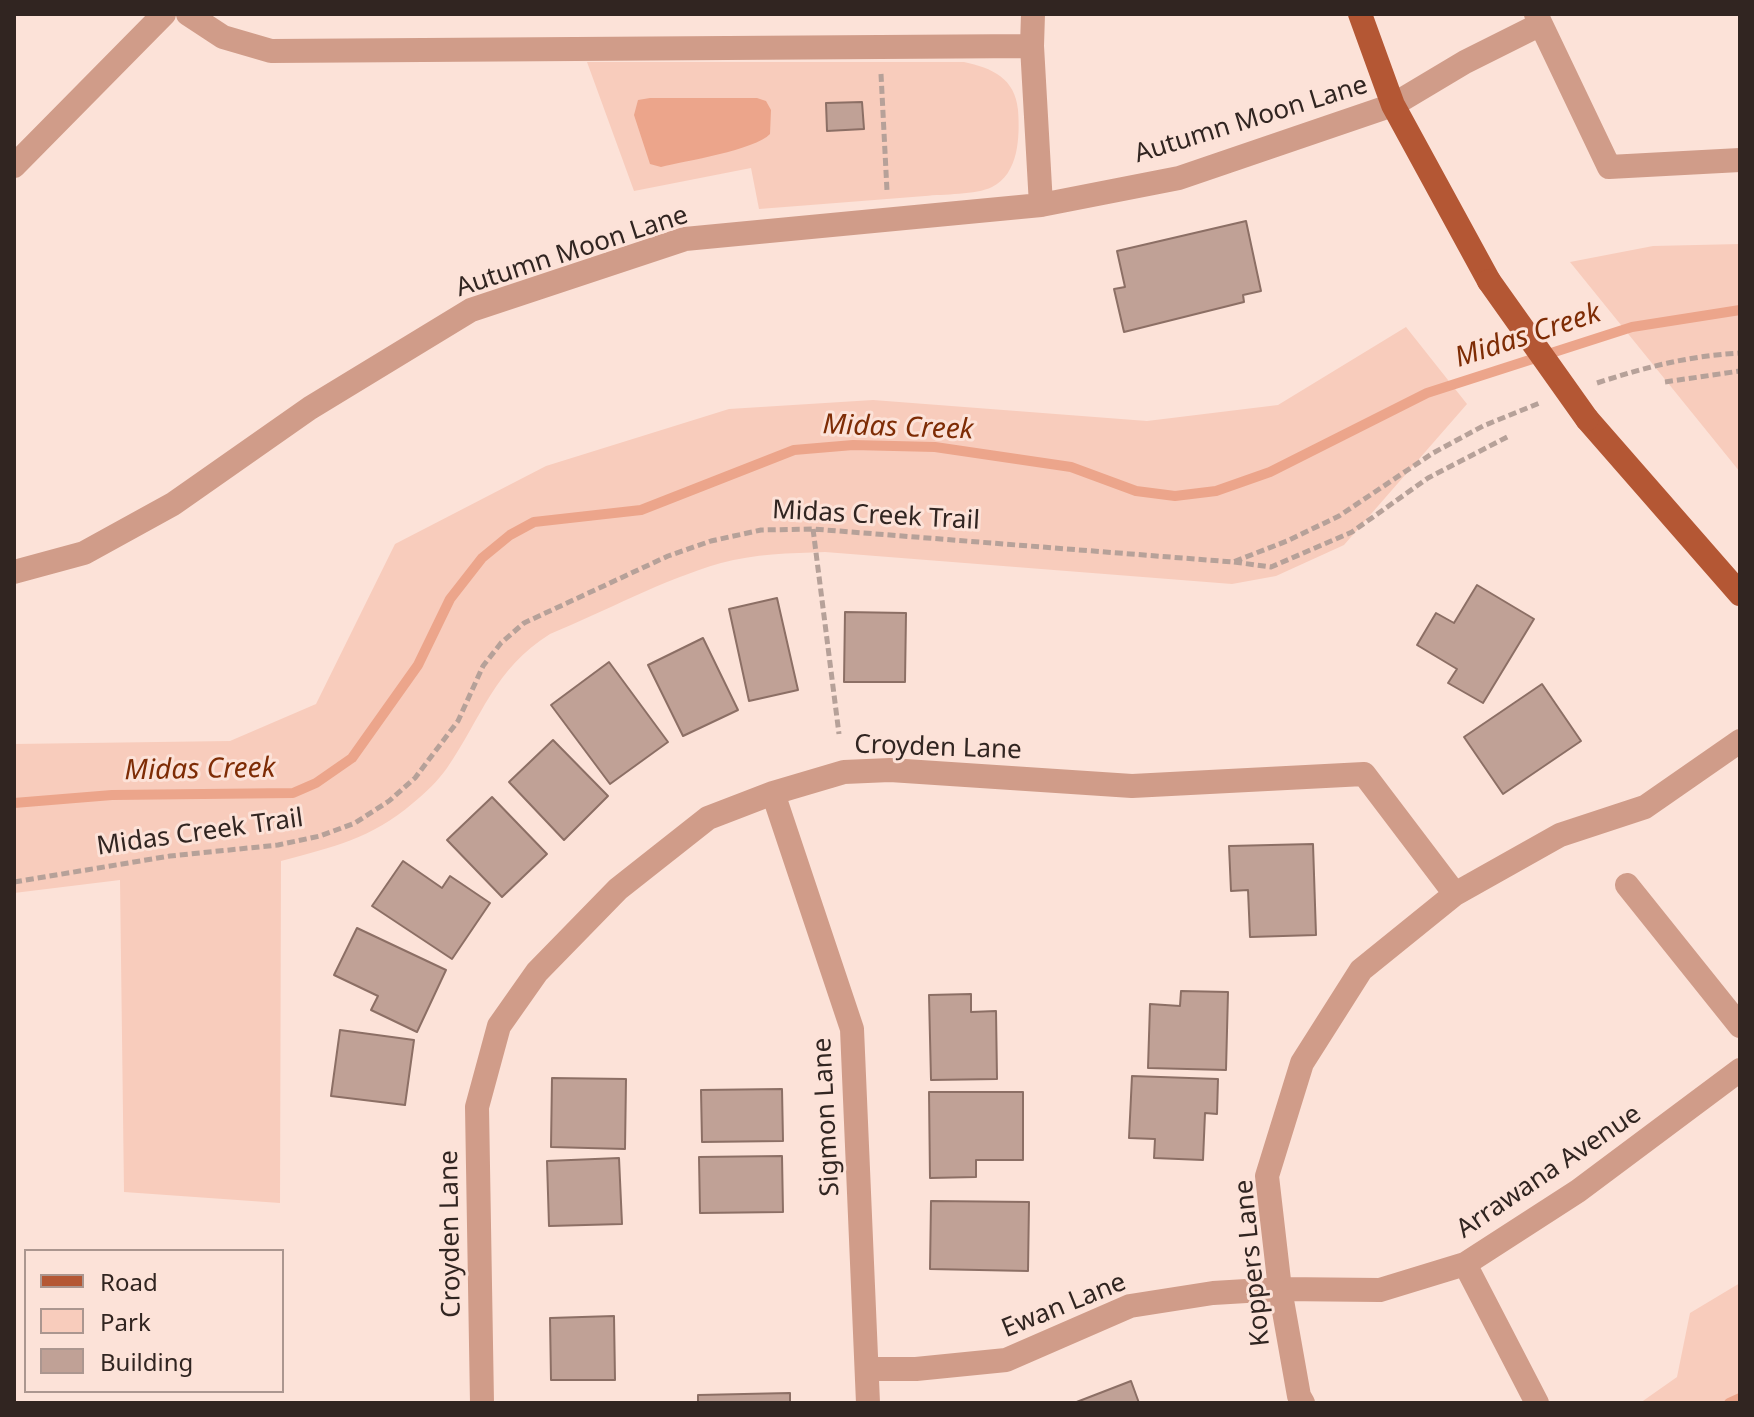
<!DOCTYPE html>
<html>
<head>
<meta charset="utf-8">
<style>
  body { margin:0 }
  #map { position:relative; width:1754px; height:1417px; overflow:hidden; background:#fce2d8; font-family:"Noto Sans",sans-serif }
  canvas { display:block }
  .frame { position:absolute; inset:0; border:16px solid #312521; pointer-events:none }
  .legend { position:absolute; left:24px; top:1249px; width:260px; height:144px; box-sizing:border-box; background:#fce2d8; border:2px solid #ab968f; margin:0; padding:10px 14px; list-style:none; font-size:24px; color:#312521 }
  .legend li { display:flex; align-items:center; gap:16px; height:40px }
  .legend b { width:40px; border:2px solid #ab968f }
</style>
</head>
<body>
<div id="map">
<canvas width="1754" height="1417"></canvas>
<div class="frame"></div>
<ul class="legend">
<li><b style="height:10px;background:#b45734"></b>Road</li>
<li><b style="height:22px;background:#f8ccbc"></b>Park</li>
<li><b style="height:22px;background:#c0a196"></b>Building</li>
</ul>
</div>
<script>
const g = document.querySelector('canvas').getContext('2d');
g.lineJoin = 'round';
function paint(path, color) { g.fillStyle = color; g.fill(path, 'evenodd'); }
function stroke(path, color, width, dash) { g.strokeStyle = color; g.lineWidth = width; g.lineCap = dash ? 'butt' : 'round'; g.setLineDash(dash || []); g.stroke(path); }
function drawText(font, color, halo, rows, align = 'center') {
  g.font = font + ' "Noto Sans",sans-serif'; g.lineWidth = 6; g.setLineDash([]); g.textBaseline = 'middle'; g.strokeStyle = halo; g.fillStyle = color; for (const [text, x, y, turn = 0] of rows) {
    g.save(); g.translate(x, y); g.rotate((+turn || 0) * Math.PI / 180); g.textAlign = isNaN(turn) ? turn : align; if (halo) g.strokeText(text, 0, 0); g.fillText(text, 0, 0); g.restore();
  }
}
paint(new Path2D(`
  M587 62H964C992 68 1015 78 1018 110 1020 136 1019 174 992 187 976 195 943 194 925 196 870 200 815 205 759 209L751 168 634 191Z
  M1740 244V472L1570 262 1653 246Z
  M1406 327 1467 404 1344 545 1276 576 1232 584 825 552C790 553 754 554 721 563 662 580 606 611 550 634 494 669 482 717 447 768 438 781 425 793 413 803 371 839 333 847 281 861L280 1203 124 1192 120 880 14 893V744L230 741 316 704 395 544 546 466 729 409 873 400 1147 421 1278 405Z
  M1740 1283V1403H1640L1677 1377 1690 1313Z`), '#f8ccbc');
paint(new Path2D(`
  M650 98H757L766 101 771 110 770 134C755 150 685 161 661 167L650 164 634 115 638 100Z`), '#eca58b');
stroke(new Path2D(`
  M14 803 112 795 293 793 316 783 352 758 418 665 450 599 482 558 510 535 534 522 641 510 794 450 853 445 935 447 1071 467 1136 491 1175 496 1216 491 1270 472 1427 393 1632 327 1740 310
  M1729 1403 1740 1398`), '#eca58b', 10);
const building = new Path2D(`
  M862 102 864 129 827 131 826 103Z
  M1246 221 1261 291 1243 295 1244 302 1124 332 1114 289 1125 287 1117 251Z
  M1477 585 1534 619 1483 703 1448 683 1457 669 1417 645 1436 613 1454 623Z
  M777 598 798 690 749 701 729 609Z
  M845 612 906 613 905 682H844Z
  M703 638 738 710 683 736 648 665Z
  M609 662 668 742 610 784 551 705Z
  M1542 684 1581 741 1503 794 1464 737Z
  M553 740 608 796 564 840 509 782Z
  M492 797 547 854 502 897 447 840Z
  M1313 844 1316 935 1250 937 1248 890 1231 891 1229 846Z
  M403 861 442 888 450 876 490 903 452 959 372 906Z
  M357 928 446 970 417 1032 371 1010 378 996 334 975Z
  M1181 991 1228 992 1226 1070 1148 1068 1150 1004 1180 1006Z
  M971 994V1012L996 1011 997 1079 931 1080 929 995Z
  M340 1030 414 1040 405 1105 331 1096Z
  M1132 1076 1218 1079 1217 1114 1205 1113 1203 1160 1154 1158 1155 1139 1129 1138Z
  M552 1078 626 1079 625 1149 551 1147Z
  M782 1089 783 1141 702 1142 701 1090Z
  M929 1092H1023V1160H976V1177L930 1178Z
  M782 1156 783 1212 700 1213 699 1157Z
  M619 1158 622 1224 549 1226 547 1161Z
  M931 1201 1029 1202 1028 1271 930 1269Z
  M614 1316 615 1380H551L550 1318Z
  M1131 1381 1139 1403H1074Z
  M790 1393V1403H698V1395Z`);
paint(building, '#c0a196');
stroke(building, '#8c6f65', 2);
stroke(new Path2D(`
  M881 74 887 191
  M1665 382 1740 371
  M1597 383C1646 367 1688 356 1740 353
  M813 529 839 734
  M1234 562 1271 567 1352 532 1428 478 1509 436
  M14 882 170 856 278 845 320 836 355 823 389 801 415 778 458 721 483 666 501 643 524 623 668 556 711 541 761 530 813 529 1233 562 1287 541 1339 516 1433 453 1483 426 1542 402`), '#b6a199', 5, [8, 4]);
stroke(new Path2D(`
  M188 14 223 37 271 51 1032 46
  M1033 14 1032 46 1041 205
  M1536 14 1609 167 1740 160
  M14 166 164 14
  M14 572 84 553 173 504 310 408 471 310 685 239 1041 205 1179 178 1393 105 1465 62 1539 25
  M773 793 852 1029 868 1403
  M1627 885 1740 1026
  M1465 1264 1537 1403
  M868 1369H916L1006 1360 1130 1306 1213 1293 1280 1289 1380 1290 1465 1264 1578 1191 1740 1070
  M482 1403 477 1107 499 1026 537 972 618 889 708 818 773 793 844 772 890 770 1132 786 1364 774 1455 894
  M1303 1403 1299 1396 1280 1289 1267 1176 1302 1063 1361 970 1455 894 1560 835 1645 807 1740 741`), '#d09c89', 24);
stroke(new Path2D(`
  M1360 14 1393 105 1489 281
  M1587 419 1740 594`), '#b45734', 24);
stroke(new Path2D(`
  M1489 281 1587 419`), '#b45734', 24);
drawText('26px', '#312521', '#fce2d8', [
  ["Autumn Moon Lane",1251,120,-17],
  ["Autumn Moon Lane",572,252,-18],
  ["Midas Creek Trail",876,516,3],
  ["Croyden Lane",938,748,2],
  ["Midas Creek Trail",200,833,-8],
  ["Sigmon Lane",827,1117,-93],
  ["Arrawana Avenue",1549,1172,-34],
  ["Croyden Lane",451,1234,-91],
  ["Koppers Lane",1253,1263,-96],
  ["Ewan Lane",1064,1306,-22]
]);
drawText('italic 28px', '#7e2c05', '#fce2d8', [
  ["Midas Creek",1528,336,-18],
  ["Midas Creek",898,428,2],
  ["Midas Creek",200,770,-1]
]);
</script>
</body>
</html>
